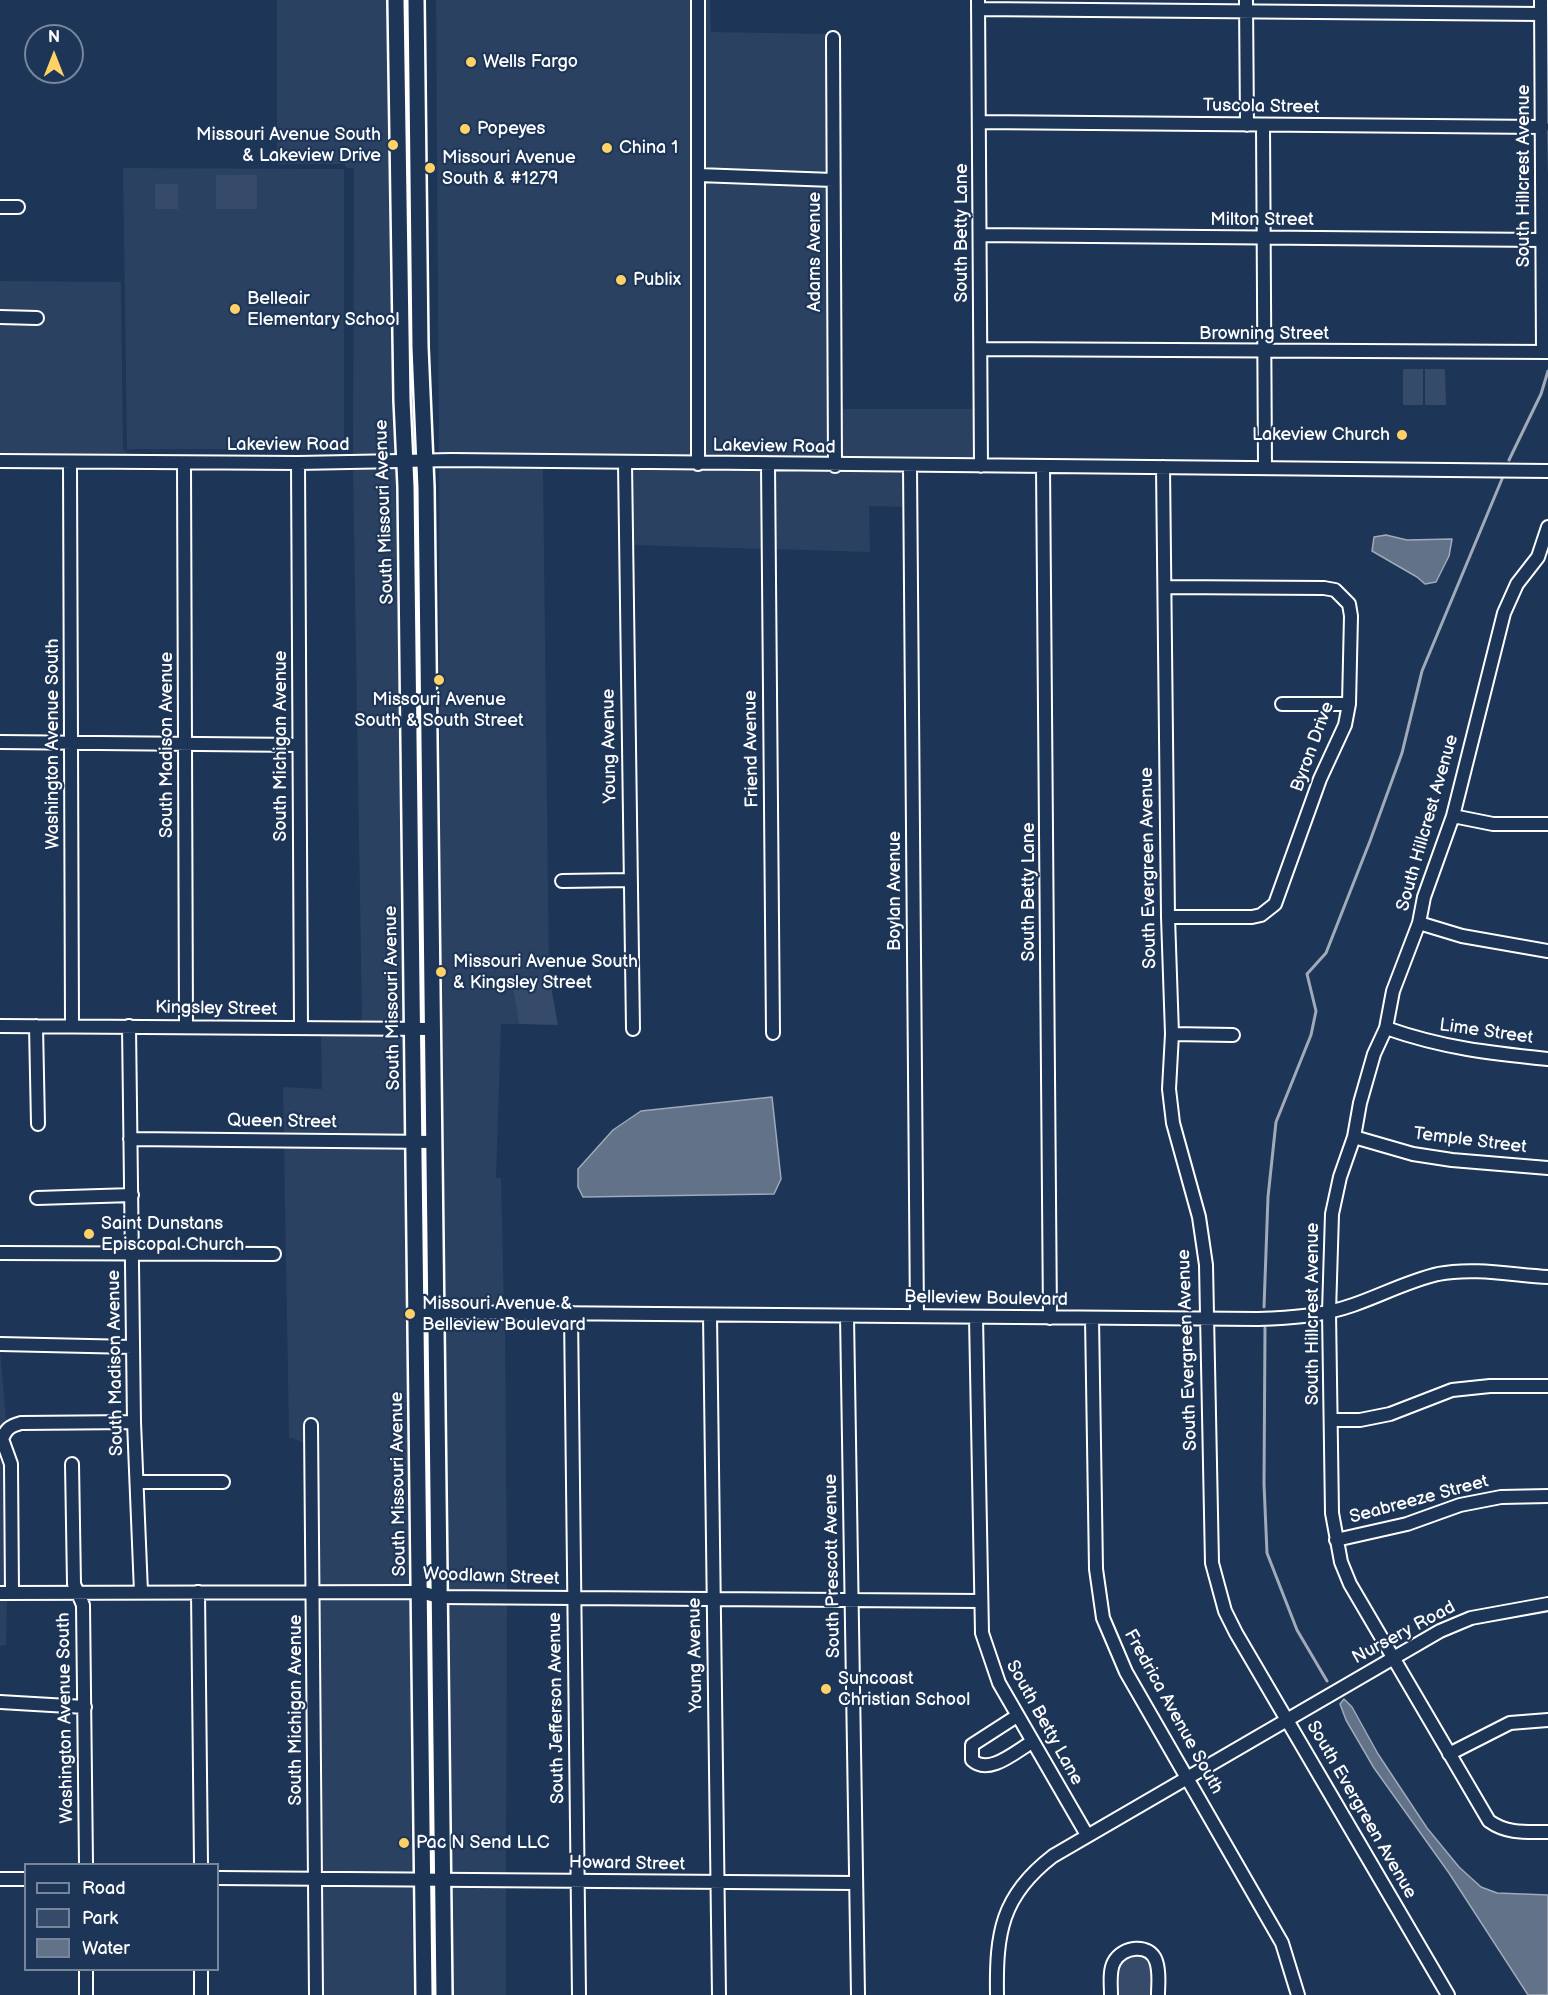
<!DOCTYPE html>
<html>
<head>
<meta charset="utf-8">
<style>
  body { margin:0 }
  #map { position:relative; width:1548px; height:1995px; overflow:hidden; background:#1d3557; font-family:"Balsamiq Sans",sans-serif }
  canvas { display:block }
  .legend { position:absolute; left:24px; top:1863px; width:195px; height:108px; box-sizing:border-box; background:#1d3557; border:2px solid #77869a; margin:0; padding:8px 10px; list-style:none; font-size:18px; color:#fff }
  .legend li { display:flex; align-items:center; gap:12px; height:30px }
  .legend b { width:30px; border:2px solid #77869a }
  .north { position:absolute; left:24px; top:24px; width:60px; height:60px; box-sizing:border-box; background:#1d3557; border:2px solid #77869a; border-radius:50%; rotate:0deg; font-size:16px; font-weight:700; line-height:24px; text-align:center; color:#fff }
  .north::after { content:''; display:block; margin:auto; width:21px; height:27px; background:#ffd166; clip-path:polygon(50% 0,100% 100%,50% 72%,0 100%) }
</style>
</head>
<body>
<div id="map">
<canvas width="1548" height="1995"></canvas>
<ul class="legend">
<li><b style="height:8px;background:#1d3557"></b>Road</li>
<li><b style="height:16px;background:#364b69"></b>Park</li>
<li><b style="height:16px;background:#617289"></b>Water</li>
</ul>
<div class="north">N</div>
</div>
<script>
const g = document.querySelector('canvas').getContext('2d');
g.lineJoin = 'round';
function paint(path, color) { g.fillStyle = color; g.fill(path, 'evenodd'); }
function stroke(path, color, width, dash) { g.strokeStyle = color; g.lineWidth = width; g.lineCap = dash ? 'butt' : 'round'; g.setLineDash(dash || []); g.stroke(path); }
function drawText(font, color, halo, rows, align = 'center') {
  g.font = font + ' "Balsamiq Sans",sans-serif'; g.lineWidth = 4.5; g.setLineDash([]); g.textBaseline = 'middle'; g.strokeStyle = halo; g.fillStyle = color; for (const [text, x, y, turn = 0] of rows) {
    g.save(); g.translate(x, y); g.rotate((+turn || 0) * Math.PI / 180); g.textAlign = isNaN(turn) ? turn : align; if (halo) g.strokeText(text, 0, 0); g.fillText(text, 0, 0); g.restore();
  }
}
paint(new Path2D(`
  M277 0H391L395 456 353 457 354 168H347L344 164H277Z
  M436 0H693V459L439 455Z
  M703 0H710L711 32 828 34V174L703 169Z
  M123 168 344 169V449H127Z
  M703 180 828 185 830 460 703 459Z
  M0 281 121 282 123 449 127 453H132L133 457 0 456V323H41L42 313 0 312Z
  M839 409H976L977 460H839Z
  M439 466 620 468 621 470 543 468 549 976 511 977 519 1024H501L496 1178H501L504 1307 441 1306Z
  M395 467 405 1023H362L353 468Z
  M630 468 763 471 764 549 631 545Z
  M773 471H905V507L869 506 870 552 773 549Z
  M321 1034H406L408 1136 284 1135 283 1087 322 1089Z
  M284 1146 408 1147 410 1586H318L316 1419 306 1420 307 1444 289 1437Z
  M441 1317 505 1318 507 1592 444 1591Z
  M0 1349 6 1421 0 1430Z
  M0 1450 6 1465 7 1587H0Z
  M318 1597H410L412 1873 320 1872Z
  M0 1598H7L6 1645 0 1646Z
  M444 1602 507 1603 506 1876 447 1875Z
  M320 1883 412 1884 413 1995H321Z
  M448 1886 506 1887V1995H449Z`), '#2a4161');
paint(new Path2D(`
  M216 175H257V209H216Z
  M155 184H178V209H155Z
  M1403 369H1423V405H1403Z
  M1425 369H1445L1446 405H1425Z
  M549 976 558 1025 519 1024 511 977Z
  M1130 1954H1142L1151 1963 1153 1995H1116C1116 1975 1112 1967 1130 1954Z`), '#364b69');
const water = new Path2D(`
  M1386 535 1407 540 1452 539 1449 556 1436 582 1425 584 1417 577 1372 551 1374 537Z
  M772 1097 781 1179 774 1194 583 1197 578 1187V1169L613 1130 641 1111Z
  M1344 1699 1352 1707 1378 1754 1427 1828 1459 1867 1481 1887 1497 1893 1548 1895V1995H1528L1449 1873 1374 1768 1346 1720 1340 1704Z`);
paint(water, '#617289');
stroke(water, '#a0aab8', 1.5);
stroke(new Path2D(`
  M1509 460 1541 394 1548 371
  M1264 1307 1268 1197 1276 1122 1311 1035 1316 1011 1307 974 1326 953 1370 841 1402 753 1422 671 1502 479
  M1265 1328 1264 1484 1267 1553 1297 1630 1327 1681`), '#a0aab8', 3);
const minor = new Path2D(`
  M978 0 981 466
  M1246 0 1247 125
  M1541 0 1543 352
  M978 9 1541 14
  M833 38 835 466
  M979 122 1543 127
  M1263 125 1265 468
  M698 175 833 180
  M0 207H18
  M980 235 1543 240
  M0 317 37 318
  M981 349 1548 352
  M0 461 298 463 452 460 1548 471
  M70 462 72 1026
  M184 463 186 1027
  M298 463 301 1028
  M625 463 633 1029
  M698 464V0
  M768 465 773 1033
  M910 466 917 1316
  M1043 466 1050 1318
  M1163 467 1168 917 1172 1034 1169 1089 1173 1123 1199 1217 1206 1265 1212 1563 1225 1611 1236 1633 1448 1995
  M1548 527 1538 557 1517 584 1504 613 1453 816 1424 897 1419 923 1393 991 1386 1028 1374 1054 1360 1103 1354 1137 1340 1177 1332 1214 1329 1312 1332 1513 1341 1562 1350 1584 1489 1821C1507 1834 1526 1832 1548 1832
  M1165 587 1324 588 1335 590 1349 604 1351 616 1349 704 1345 725 1320 779 1275 904 1261 915 1252 917H1168
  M1282 704H1349
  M0 742 299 745
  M1453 816 1493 824H1548
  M562 881 630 880
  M1419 923 1462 936 1548 951
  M0 1026 432 1029
  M36 1026 38 1124
  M129 1026 134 1422 141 1592
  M1386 1028C1443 1048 1489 1053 1548 1059
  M1172 1034 1233 1035
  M1354 1137 1413 1154 1452 1160 1548 1168
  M130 1139 434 1142
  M37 1198 132 1195
  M0 1253 274 1254
  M417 1312 1258 1319C1290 1318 1322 1316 1353 1305 1382 1295 1408 1281 1438 1274 1473 1267 1513 1275 1548 1277
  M571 1313 579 1995
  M710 1315 719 1995
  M847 1316 858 1995
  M976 1317 982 1633 999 1683 1087 1835
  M1092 1318 1096 1569 1103 1618 1126 1672 1282 1943 1298 1995
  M0 1344 133 1347
  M1331 1420H1360L1390 1414 1452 1390 1490 1386H1548
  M311 1425 316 1995
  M72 1464 74 1584 83 1605 86 1864
  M137 1482H223
  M1336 1540 1407 1524 1460 1505 1501 1497 1548 1496
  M198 1592 201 1864
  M0 1593 420 1592 439 1597 980 1601
  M12 1593 11 1464 2 1439C6 1429 10 1426 21 1423L134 1422
  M0 1702 85 1707
  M1017 1716 972 1745V1760C989 1776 1016 1751 1032 1742
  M1449 1754 1510 1723 1548 1720
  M218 1878 856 1883
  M0 1879H26
  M86 1970V1995
  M201 1970V1995
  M997 1995C996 1933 1001 1896 1053 1856L1440 1631 1471 1618 1548 1604
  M1111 1995C1111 1985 1109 1971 1114 1962 1122 1946 1150 1943 1156 1961 1160 1972 1158 1984 1158 1995`);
const major = new Path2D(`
  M396 0 402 400 406 487 424 1995
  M416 0 420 347 426 488 444 1995`);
stroke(minor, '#fff', 16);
stroke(major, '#fff', 20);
stroke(minor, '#1d3557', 12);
stroke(major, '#1d3557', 15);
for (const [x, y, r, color] of [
  [471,62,6,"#ffd166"],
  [465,129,6,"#ffd166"],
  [393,145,6,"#ffd166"],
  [607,148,6,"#ffd166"],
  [430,168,6,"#ffd166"],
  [621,280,6,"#ffd166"],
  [235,309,6,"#ffd166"],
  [1402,435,6,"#ffd166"],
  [439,680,6,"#ffd166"],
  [441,972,6,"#ffd166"],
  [89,1234,6,"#ffd166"],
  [410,1314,6,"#ffd166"],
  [826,1689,6,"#ffd166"],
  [404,1843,6,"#ffd166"]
]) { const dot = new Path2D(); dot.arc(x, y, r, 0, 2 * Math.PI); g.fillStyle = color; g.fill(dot); stroke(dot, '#1d3557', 2); }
drawText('18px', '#fff', '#1d3557', [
  ["Wells Fargo",483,62],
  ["Popeyes",477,129],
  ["Missouri Avenue South",381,135,"right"],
  ["& Lakeview Drive",381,156,"right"],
  ["China 1",619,148],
  ["Missouri Avenue",442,158],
  ["South & #1279",442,179],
  ["Publix",633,280],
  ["Belleair",247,299],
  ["Elementary School",247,320],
  ["Lakeview Church",1390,435,"right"],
  ["Missouri Avenue",439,700,"center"],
  ["South & South Street",439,721,"center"],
  ["Missouri Avenue South",453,962],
  ["& Kingsley Street",453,983],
  ["Saint Dunstans",101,1224],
  ["Episcopal Church",101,1245],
  ["Missouri Avenue &",422,1304],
  ["Belleview Boulevard",422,1325],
  ["Suncoast",838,1679],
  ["Christian School",838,1700],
  ["Pac N Send LLC",416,1843]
], 'left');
drawText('18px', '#fff', '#1d3557', [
  ["Tuscola Street",1261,107,1],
  ["South Hillcrest Avenue",1524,176,-90],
  ["Milton Street",1262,220],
  ["South Betty Lane",962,233,-90],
  ["Adams Avenue",815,252,-90],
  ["Browning Street",1264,334],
  ["Lakeview Road",288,445],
  ["Lakeview Road",774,447,1],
  ["South Missouri Avenue",385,512,-92],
  ["Washington Avenue South",53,744,-90],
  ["South Madison Avenue",167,745,-90],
  ["South Michigan Avenue",281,746,-90],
  ["Young Avenue",610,746,-91],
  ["Byron Drive",1313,747,-70],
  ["Friend Avenue",752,749,-91],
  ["South Hillcrest Avenue",1428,823,-74],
  ["South Evergreen Avenue",1149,868,-91],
  ["Boylan Avenue",895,891,-90],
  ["South Betty Lane",1029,892,-90],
  ["South Missouri Avenue",393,998,-91],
  ["Kingsley Street",216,1009,1],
  ["Lime Street",1486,1032,8],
  ["Queen Street",282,1122,1],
  ["Temple Street",1470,1141,7],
  ["Belleview Boulevard",986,1299,1],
  ["South Hillcrest Avenue",1313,1314,-90],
  ["South Evergreen Avenue",1188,1350,-92],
  ["South Madison Avenue",116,1363,-91],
  ["South Missouri Avenue",399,1484,-91],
  ["Seabreeze Street",1419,1500,-15],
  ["South Prescott Avenue",833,1566,-91],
  ["Woodlawn Street",491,1577,2],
  ["Nursery Road",1404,1633,-28],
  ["Young Avenue",696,1655,-91],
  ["South Jefferson Avenue",557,1708,-91],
  ["South Michigan Avenue",296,1710,-90],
  ["Fredrica Avenue South",1173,1712,61],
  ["Washington Avenue South",66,1718,-91],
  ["South Betty Lane",1044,1723,61],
  ["South Evergreen Avenue",1361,1810,60],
  ["Howard Street",627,1864,1]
]);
</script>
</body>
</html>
